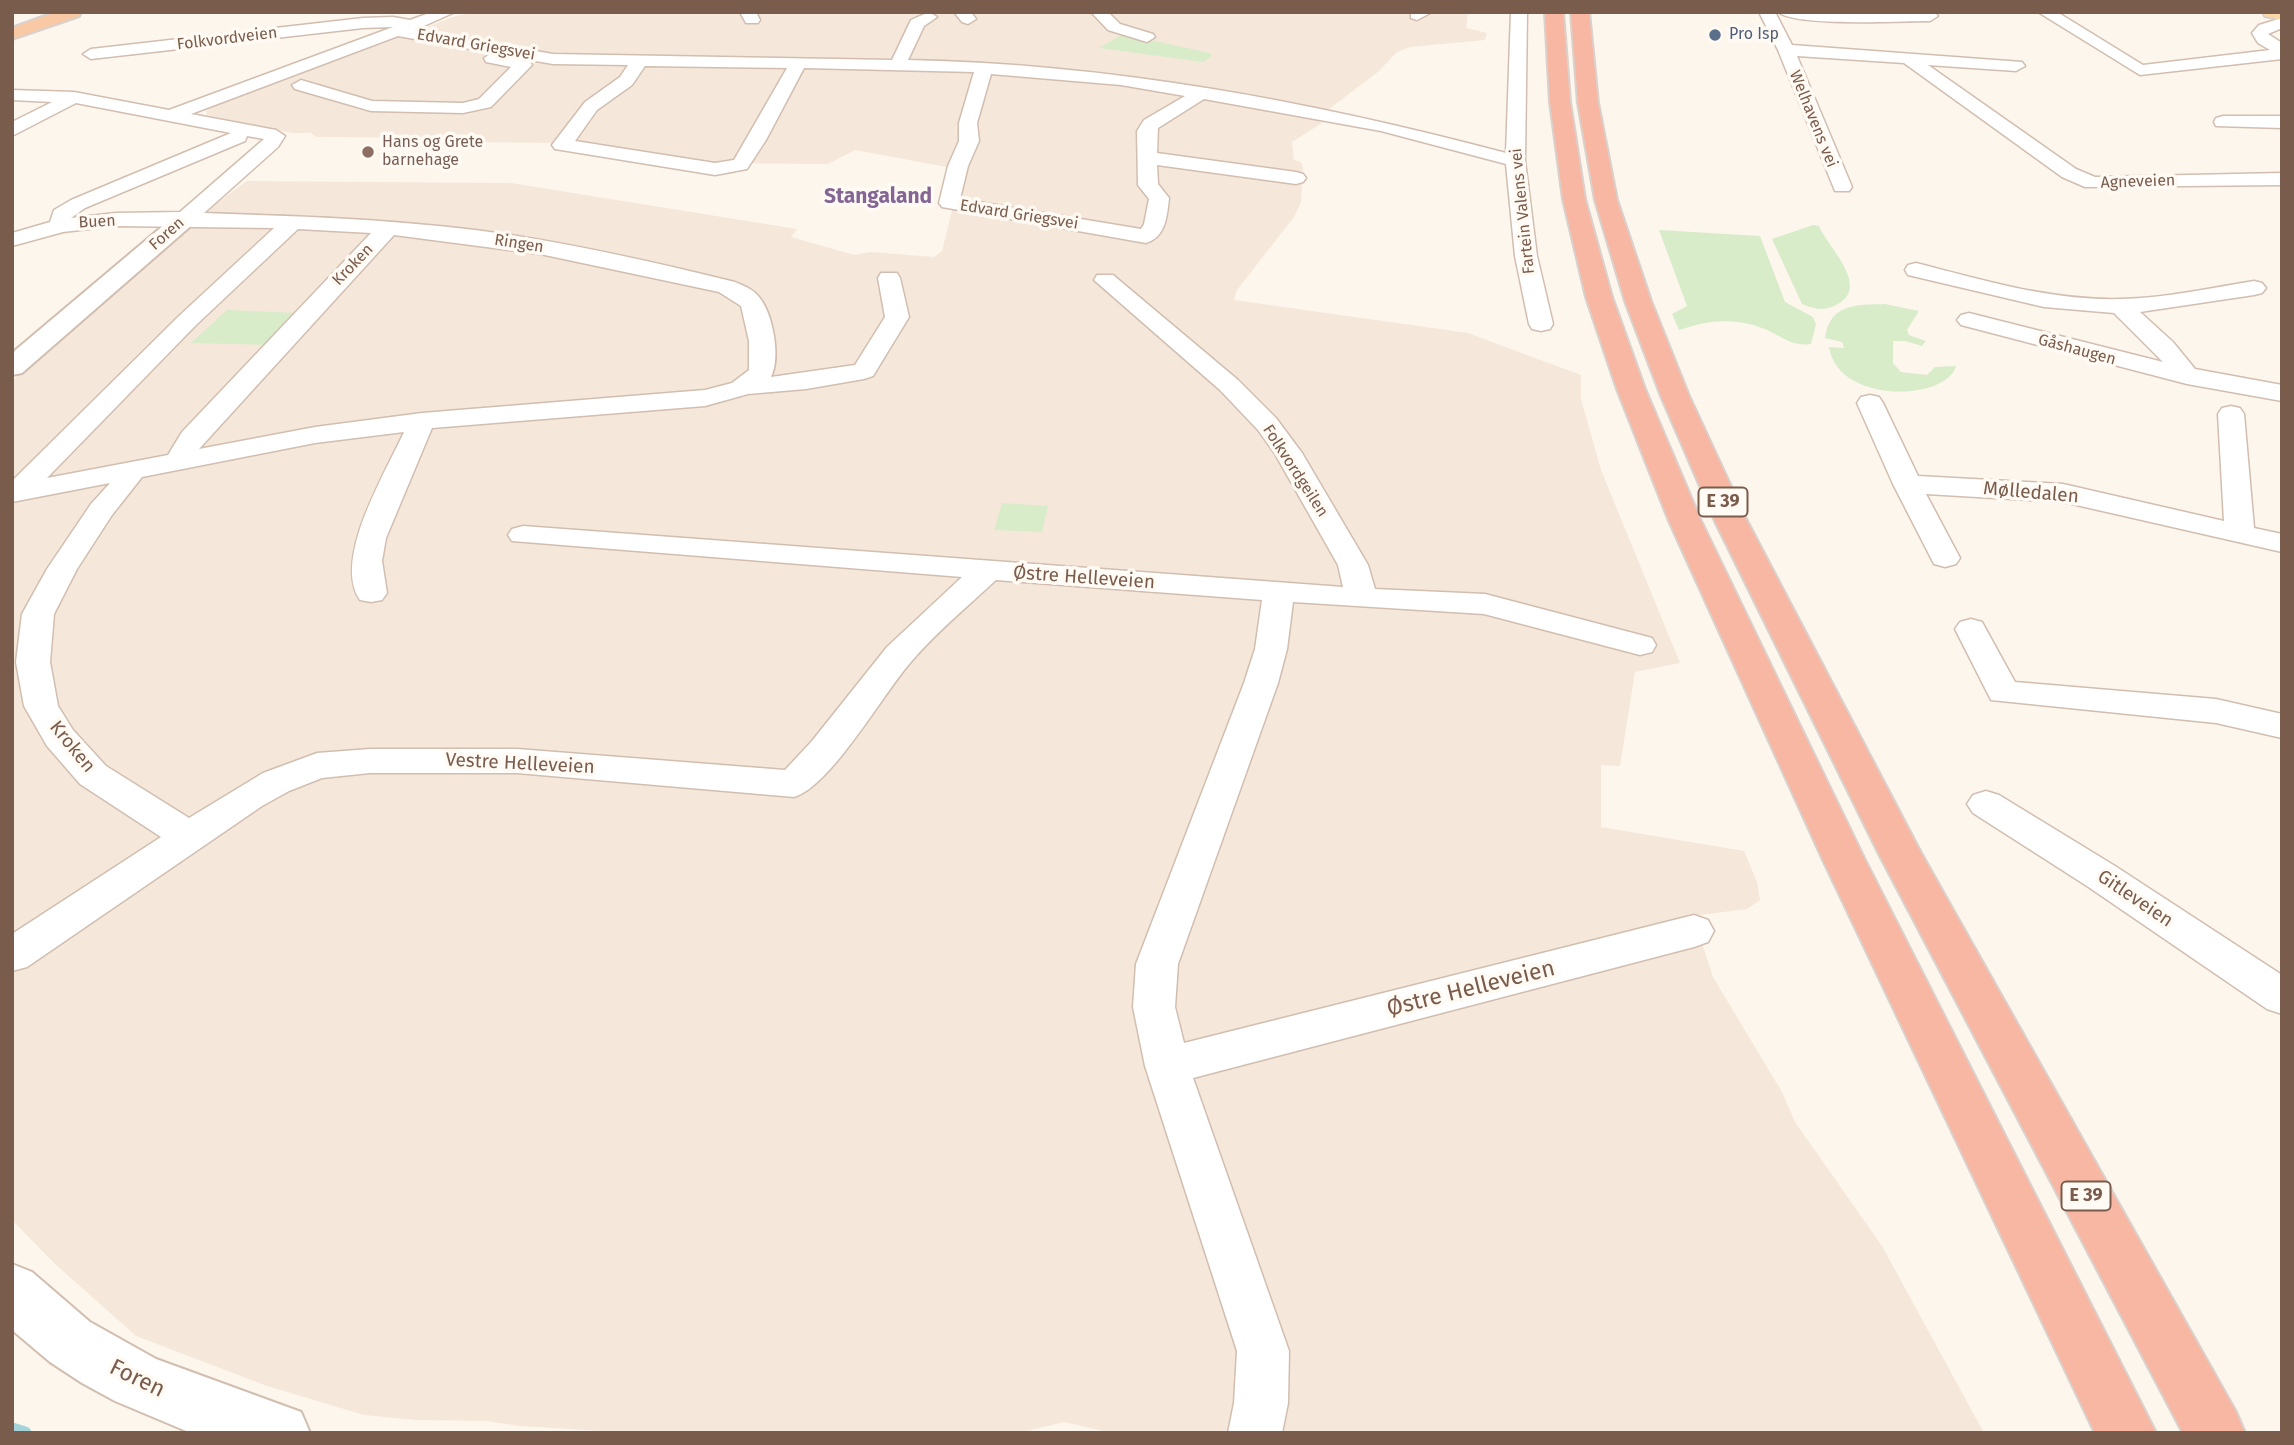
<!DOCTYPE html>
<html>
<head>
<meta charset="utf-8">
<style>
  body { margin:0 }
  #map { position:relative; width:2294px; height:1445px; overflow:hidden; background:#fdf6ec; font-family:"Fira Sans",sans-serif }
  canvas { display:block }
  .frame { position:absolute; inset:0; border:14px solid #7a5c4d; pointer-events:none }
</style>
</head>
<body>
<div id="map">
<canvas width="2294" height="1445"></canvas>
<div class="frame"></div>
</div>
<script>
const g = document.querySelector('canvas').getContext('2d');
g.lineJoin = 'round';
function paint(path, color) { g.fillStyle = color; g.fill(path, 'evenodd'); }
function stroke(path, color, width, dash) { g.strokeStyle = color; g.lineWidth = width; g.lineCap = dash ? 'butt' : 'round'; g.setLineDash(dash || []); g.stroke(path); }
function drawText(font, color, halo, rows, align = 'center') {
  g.font = font + ' "Fira Sans",sans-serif'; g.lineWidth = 7; g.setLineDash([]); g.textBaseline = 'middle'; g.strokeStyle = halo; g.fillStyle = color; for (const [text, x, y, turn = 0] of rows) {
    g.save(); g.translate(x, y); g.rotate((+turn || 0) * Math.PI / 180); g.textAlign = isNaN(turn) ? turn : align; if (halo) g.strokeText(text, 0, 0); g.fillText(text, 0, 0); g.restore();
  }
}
paint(new Path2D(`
  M476 12H1468L1466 28 1487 33 1485 40 1410 47 1397 52 1378 72 1329 109 1318 120 1322 123 1292 142 1294 160 1301 162 1303 168 1301 202 1294 217 1237 290 1234 300 1468 333 1581 375V399L1601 470 1680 663 1635 672 1620 766 1601 765V827L1744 851 1757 882 1760 900 1747 909 1693 916 1713 977 1782 1092 1795 1122 1882 1246 1984 1433H1112L1064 1422 1019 1433H800L601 1431 520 1426 486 1421 416 1420 364 1415 267 1386 136 1336 55 1264 12 1220V381L210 208 247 181 511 183 797 229 791 237 854 255 871 252 934 257 942 251 952 210 960 209 952 168 855 150 828 164 696 163 557 143 456 142 460 138 316 137 311 133H292L207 115 206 111 213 107 456 16Z`), '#f5e8da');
paint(new Path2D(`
  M1123 34 1210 53 1212 56 1203 62 1099 48Z
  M1813 225 1819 226C1828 248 1874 289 1834 306 1822 311 1813 309 1802 304L1772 239Z
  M1659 230 1760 236 1785 302 1813 317 1816 324 1811 344C1792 347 1781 336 1765 329 1735 317 1708 320 1679 330L1672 314 1687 306Z
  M1885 304 1919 311 1907 330 1909 335 1926 341 1922 346 1905 341H1893V363L1901 372 1927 375 1935 367 1956 366C1947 401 1838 405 1829 347L1844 348 1842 342 1825 338C1830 303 1856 305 1885 304Z
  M227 310 299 313 272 345 191 343Z
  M1002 503 1048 506 1042 532 994 530Z`), '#d8ecc9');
stroke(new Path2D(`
  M12 1429 25 1433`), '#a5d3da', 13);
const minor = new Path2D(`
  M432 12H455L415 30 553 54 892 60 911 20 929 12 937 17 924 26 908 60C1111 64 1310 101 1506 153L1511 12H1527L1525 161 1537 256 1553 324 1550 329 1541 331 1532 329 1529 324 1515 256 1506 164 1381 131 1204 99 1158 128 1157 153 1296 172 1303 174 1306 178 1303 182 1296 184 1157 165 1158 184 1169 198C1167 216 1166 237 1146 243L942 207 939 203 948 166 959 141V123L974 72 804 68 766 140 747 169 715 175 555 149 552 145 585 102 620 77 628 65 553 64 495 54 529 61 532 65 491 107 463 113 371 111 295 89 292 85 301 80 372 101 463 103 479 99 511 67 486 62 484 58 492 53 398 36 191 114 276 130 285 136 278 147 204 213C294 216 385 219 475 230 562 241 650 261 735 282 744 286 753 289 759 297 773 314 781 357 771 377L855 365 885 317 878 278 881 273H897L900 278 909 317 873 376 864 379 806 389 748 394 705 406 432 428 386 538 382 561 387 593 382 600 371 602 360 600C332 559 386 472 404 432L315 443 142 477 112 515 77 569 54 614 50 662 58 706 73 730 106 766 189 818 263 773 317 753 370 749H517L785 770 812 741 887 647 962 577 512 541 508 535 512 529 523 526 1343 587 1338 565 1275 454 1258 430 1220 390 1094 280 1097 275H1113L1238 380 1276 418 1302 453 1368 565 1375 589 1485 594 1652 638 1656 645 1652 652 1640 655 1484 614 1293 602 1287 649 1278 683 1178 964 1175 1007 1184 1043 1694 915 1708 920 1714 931 1708 942 1694 947 1193 1078 1289 1351 1288 1403 1282 1433H1228L1234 1403 1237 1351 1145 1066 1133 1007 1136 964 1244 683 1255 649 1262 600 996 580C967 607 935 633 910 663 883 694 830 787 794 797L517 773H370L322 778 289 791 262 806 27 967 12 971V934L161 837 80 784 47 746 24 706 16 662 22 614 47 569 91 504 110 483 12 502V481L179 316 274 228 116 226 63 232 12 246V233L50 222 54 210 71 200 231 133 76 103 12 136V122L52 102 12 100V90L74 92 169 110 393 27 363 28 91 59 83 54 91 49 363 18 393 17 410 20ZM645 66 787 68 734 160 715 163 575 141 597 110 632 85ZM991 74 1121 85 1185 96 1144 120 1137 131 1138 185 1149 199 1144 224 1141 229 960 199 968 166 979 141 977 123ZM247 136 264 139 180 212 116 213 71 218 85 208 245 141ZM298 229 371 233 182 432 168 455 47 478 195 326ZM394 235 540 254 719 292 741 306 749 341V370L732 383 705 390 422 413 315 427 199 449Z
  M740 12H756L760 20 758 23H746Z
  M954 12H971L976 19 968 24 962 22Z
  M1091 12H1108L1120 24 1153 34 1155 37 1147 42 1108 30Z
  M1411 12H1432L1417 20 1411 18Z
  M1759 12H1775L1792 45 2022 62 2025 66 2016 71 1928 65 2076 169 2095 177 2282 173V185L2085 187 2062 177 1904 63 1797 56 1852 187 1849 191H1835L1778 50Z
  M1778 12H1934L1938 16 1930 21C1903 21 1795 27 1778 12Z
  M2038 12H2057L2143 65 2270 50 2258 43 2252 33 2259 25 2282 18V28L2268 34 2282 43V59L2140 75Z
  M2223 116H2282V128L2216 126 2214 122 2216 118Z
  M1916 263C1983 280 2052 301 2121 299 2166 298 2210 288 2254 281L2262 283 2266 288 2262 293 2254 295 2140 312 2173 342 2195 369 2282 385V401L2187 384 1961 325 1957 320 1961 315 1969 313 2163 362 2114 313 2044 307 1908 275 1905 270 1908 265Z
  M1870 395 1879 397 1883 403 1918 476 2063 484 2224 521 2218 414 2222 408 2231 406 2240 408 2244 414 2254 528 2282 534V552L2063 502 1926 494 1960 558 1956 564 1945 567 1934 564 1893 484 1857 403 1861 397Z
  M1971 619 1982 622 2015 682 2216 699 2282 714V738L2216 723 1991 700 1955 629 1960 622Z
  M1986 791 1999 795 2115 866 2282 975V1014L2267 1009 2087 886 1973 813 1967 804 1973 795Z`);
const tertiary = new Path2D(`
  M185 212 193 214 197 219 193 224 22 373 12 375V353L177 214Z
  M12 1264 32 1272 90 1322 156 1359 301 1412 310 1433H191L115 1401 82 1383 50 1362 12 1330Z`);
const primary = new Path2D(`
  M2263 12H2282V20L2265 16Z`);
const trunk = new Path2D(`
  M56 12H81L79 16 12 39V28Z`);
const motorway = new Path2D(`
  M1545 12H1563L1570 102 1585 199 1612 297 1645 389 1701 521 1865 860 2156 1433H2095L1823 860 1669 521 1617 389 1586 297 1563 199 1550 102Z
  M1571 12H1589L1598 103 1617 200 1651 301 1689 396 1747 521 1921 853 2236 1412 2245 1433H2183L1879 854 1715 521 1661 396 1625 301 1595 200 1578 103Z`);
stroke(minor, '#d1beb0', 3);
stroke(tertiary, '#d1beb0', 4);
stroke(primary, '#dad1cd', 4);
stroke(trunk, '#dad1cd', 4);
stroke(motorway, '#dad1cd', 4);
paint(minor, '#fff');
paint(tertiary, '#fff');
paint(primary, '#fbd9a5');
paint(trunk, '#f9c8a4');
paint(motorway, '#f7b7a3');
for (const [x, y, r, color] of [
  [1715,35,7,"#5c6f8a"],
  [368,152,7,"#8d6e63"]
]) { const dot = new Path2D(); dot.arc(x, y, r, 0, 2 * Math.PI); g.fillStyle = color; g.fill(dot); stroke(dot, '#fffaf3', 2.5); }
drawText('16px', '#4e5e75', '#fffaf3', [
  ["Pro Isp",1729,35]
], 'left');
drawText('16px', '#7a5c4d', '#fffaf3', [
  ["Folkvordveien",227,39,-7],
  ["Edvard Griegsvei",476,45,10],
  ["Welhavens vei",1813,119,68],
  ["Agneveien",2138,182,-2],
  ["Fartein Valens vei",1523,211,-96],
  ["Edvard Griegsvei",1019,215,9],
  ["Buen",97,222,-3],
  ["Foren",167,234,-41],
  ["Ringen",519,244,9],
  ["Kroken",353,265,-46],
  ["Gåshaugen",2077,350,15],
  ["Folkvordgeilen",1295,471,57]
]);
drawText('16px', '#785e54', '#fffaf3', [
  ["Hans og Grete",382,143],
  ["barnehage",382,161]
], 'left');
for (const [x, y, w] of [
  [1723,502,49],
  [2086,1196,49]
]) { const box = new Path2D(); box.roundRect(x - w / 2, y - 14.5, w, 29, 5); g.fillStyle = '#fffaf3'; g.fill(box); stroke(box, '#7a5c4d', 2); }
drawText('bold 18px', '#7a5c4d', null, [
  ["E 39",1723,502],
  ["E 39",2086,1196]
]);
drawText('19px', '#7a5c4d', '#fffaf3', [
  ["Mølledalen",2031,493,5],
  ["Østre Helleveien",1084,578,4],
  ["Kroken",72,747,51],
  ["Vestre Helleveien",520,764,3],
  ["Gitleveien",2135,899,34]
]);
drawText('bold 21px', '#846695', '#fffaf3', [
  ["Stangaland",878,197]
]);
drawText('23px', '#7a5c4d', '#fffaf3', [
  ["Østre Helleveien",1471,989,-14],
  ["Foren",137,1379,26]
]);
</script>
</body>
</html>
